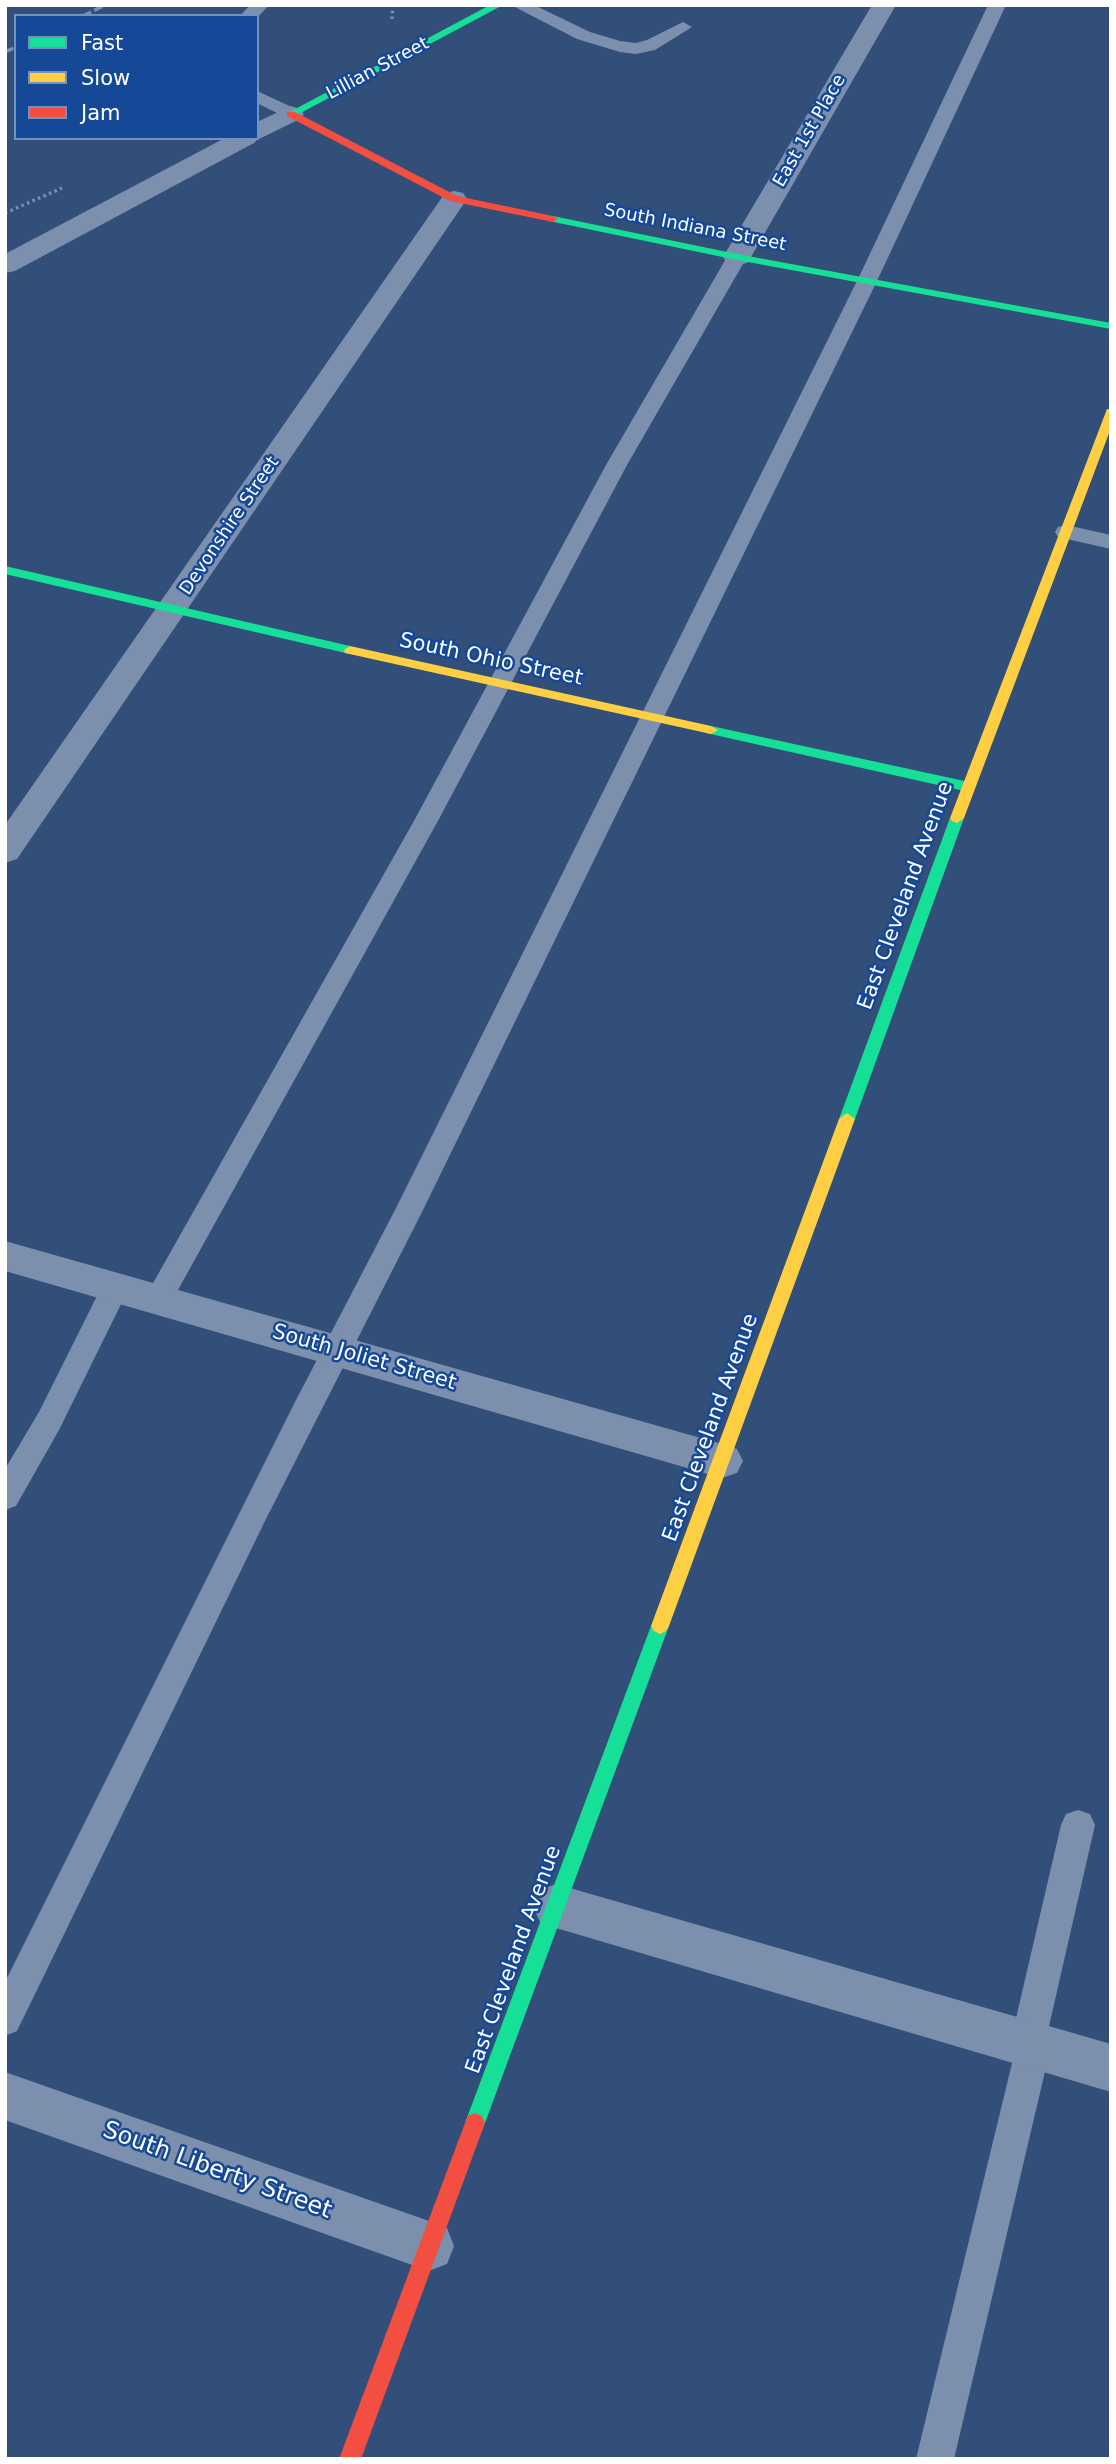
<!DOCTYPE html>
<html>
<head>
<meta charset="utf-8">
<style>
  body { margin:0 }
  #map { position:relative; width:1116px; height:2464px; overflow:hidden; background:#324f7a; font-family:"DejaVu Sans",sans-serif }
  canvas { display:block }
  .frame { position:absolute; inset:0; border:7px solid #fff; pointer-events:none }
  .legend { position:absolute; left:14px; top:14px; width:245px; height:126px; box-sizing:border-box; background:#154997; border:2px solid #7392c1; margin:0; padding:9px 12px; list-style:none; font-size:21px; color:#fff }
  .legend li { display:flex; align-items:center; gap:14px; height:35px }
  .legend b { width:35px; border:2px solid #7392c1 }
</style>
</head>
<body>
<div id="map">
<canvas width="1116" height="2464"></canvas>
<div class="frame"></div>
<ul class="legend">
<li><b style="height:9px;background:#16e098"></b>Fast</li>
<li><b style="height:9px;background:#ffcf43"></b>Slow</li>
<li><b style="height:9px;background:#f24e42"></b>Jam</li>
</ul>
</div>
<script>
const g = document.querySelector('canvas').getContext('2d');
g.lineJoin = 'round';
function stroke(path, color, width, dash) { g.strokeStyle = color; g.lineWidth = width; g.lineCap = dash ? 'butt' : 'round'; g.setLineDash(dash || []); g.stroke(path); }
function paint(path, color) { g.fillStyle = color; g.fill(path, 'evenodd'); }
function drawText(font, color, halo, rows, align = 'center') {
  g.font = font + ' "DejaVu Sans",sans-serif'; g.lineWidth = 5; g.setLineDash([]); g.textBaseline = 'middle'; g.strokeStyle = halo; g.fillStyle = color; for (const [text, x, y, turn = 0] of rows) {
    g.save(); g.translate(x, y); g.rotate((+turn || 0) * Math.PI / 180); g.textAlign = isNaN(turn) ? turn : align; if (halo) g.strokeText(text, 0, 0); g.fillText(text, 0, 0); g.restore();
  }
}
stroke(new Path2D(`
  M392 19 393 5
  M5 213 62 188`), '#7c90ad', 3.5, [2.5, 3.5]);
paint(new Path2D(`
  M250 5H269L257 18 240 16Z
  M511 5H534L590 32 620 41 636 43 647 40 683 22 692 27 655 50 636 54 620 52 577 39Z
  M988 5H1006L877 281 423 1210 265 1521 17 2031 5 2036V1982L295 1402 395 1210 857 281Z
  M257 91 298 110 300 114 291 120 257 103Z
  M737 251 744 253 747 257 627 465 439 819 168 1308 158 1311 148 1308 144 1300 148 1292 415 819 606 465 727 257 730 253Z
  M1066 525 1111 535V549L1058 537 1055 532 1058 527Z
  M115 1277 125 1280 129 1288 59 1430 16 1506 5 1510V1469L39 1412 105 1280Z
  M1078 1810 1090 1814 1095 1825 1047 2035 1051 2046 954 2459H916L1014 2055 1010 2044 1061 1825 1066 1814Z`), '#7c90ad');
paint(new Path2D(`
  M872 5H896L751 257 747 263 737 265 727 263 723 257Z
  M291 106 300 109 304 114 300 119 257 140 254 143 15 271 5 273V254L225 138H257V122Z
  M454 191 463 193 467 199 17 859 5 863V825L445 193Z
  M5 1241 722 1444 737 1449 743 1461 737 1473 722 1478 5 1271Z
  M556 1884 1111 2044V2092L556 1928 540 1922 533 1906 540 1890Z
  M5 2072 429 2221 447 2228 454 2246 447 2264 429 2271 5 2120Z`), '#7c90ad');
paint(new Path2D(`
  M490 5H503L295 116 286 114Z
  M553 216 737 254 1111 323V329L737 260 549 221 548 219Z
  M5 566 350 646 356 650 350 654 5 574Z
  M711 726 969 782 976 787 969 792 706 733V727Z
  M957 813 964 818 855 1119 852 1123H842L839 1119 950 818Z
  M660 1618 666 1621 669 1626 485 2123 482 2130 475 2133 468 2130 465 2123 651 1626 654 1621Z`), '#16e098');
paint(new Path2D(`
  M1107 409H1111V428L964 818 957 823 952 821 950 818Z
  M350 646 711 726 718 730 711 734 345 653 344 650Z
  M847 1113 855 1119 669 1626 666 1631 660 1634 654 1631 651 1626 839 1119Z`), '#ffcf43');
paint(new Path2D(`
  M287 112H295L457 196 553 216 558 219 553 222 450 201 287 116Z
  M475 2113 482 2116 485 2123 361 2459H339L465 2123 468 2116Z`), '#f24e42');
stroke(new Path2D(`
  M83 16 105 5
  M5 52 16 47`), '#7d8fab', 3.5, [9, 3.5]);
drawText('18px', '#fff', '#154997', [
  ["Lillian Street",378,69,-28],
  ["East 1st Place",810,131,-60],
  ["South Indiana Street",695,228,11],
  ["Devonshire Street",230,526,-56]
]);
drawText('21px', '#fff', '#154997', [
  ["South Ohio Street",491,660,12],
  ["East Cleveland Avenue",906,896,-70],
  ["South Joliet Street",364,1358,16],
  ["East Cleveland Avenue",711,1428,-70],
  ["East Cleveland Avenue",514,1960,-70]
]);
drawText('24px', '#fff', '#154997', [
  ["South Liberty Street",217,2171,20]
]);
</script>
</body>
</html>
